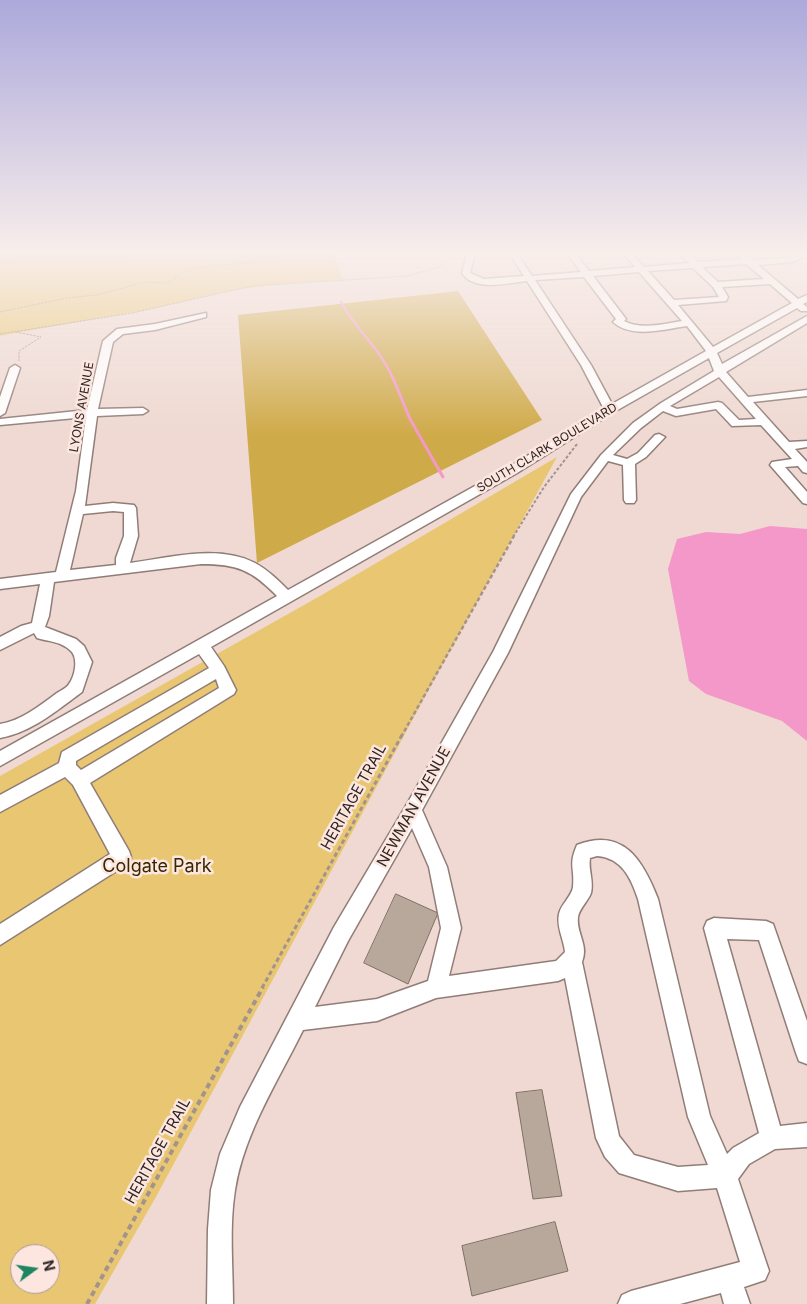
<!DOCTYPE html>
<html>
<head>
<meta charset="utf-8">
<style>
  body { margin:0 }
  #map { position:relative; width:807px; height:1304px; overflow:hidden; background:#efd9d2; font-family:Inter,sans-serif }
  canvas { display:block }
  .north { position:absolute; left:10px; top:1244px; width:50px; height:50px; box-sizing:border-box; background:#fce6df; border:1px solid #aa9994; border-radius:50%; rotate:76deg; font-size:14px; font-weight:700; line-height:20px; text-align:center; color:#2e2623 }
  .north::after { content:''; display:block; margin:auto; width:18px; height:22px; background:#1d8561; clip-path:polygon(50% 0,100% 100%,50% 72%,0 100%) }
</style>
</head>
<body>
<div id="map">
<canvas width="807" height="1304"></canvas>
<div class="north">N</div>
</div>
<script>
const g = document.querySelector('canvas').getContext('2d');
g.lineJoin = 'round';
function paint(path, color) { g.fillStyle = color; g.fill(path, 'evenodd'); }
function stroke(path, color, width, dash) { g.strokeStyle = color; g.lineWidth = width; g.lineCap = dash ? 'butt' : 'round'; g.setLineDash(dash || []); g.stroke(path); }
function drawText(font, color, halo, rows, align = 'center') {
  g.font = font + ' Inter,sans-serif'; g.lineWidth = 5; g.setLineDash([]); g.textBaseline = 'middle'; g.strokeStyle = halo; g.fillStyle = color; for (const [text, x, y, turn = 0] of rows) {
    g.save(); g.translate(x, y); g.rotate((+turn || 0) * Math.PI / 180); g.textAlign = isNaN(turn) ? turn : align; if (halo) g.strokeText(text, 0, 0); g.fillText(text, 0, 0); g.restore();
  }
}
paint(new Path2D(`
  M0 253H334L343 280 280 284 227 291 156 308 0 336Z
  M557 457 428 691 157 1195 95 1304H0V776L320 596ZM20 1254H50V1284H20Z`), '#e9c772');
paint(new Path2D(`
  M458 291 542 420 257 563 238 315Z`), '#cfaa49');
paint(new Path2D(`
  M770 526 807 529V741L782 721 706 694 689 681 668 569 677 539 706 532 740 534Z`), '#f398c8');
stroke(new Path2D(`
  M333 253 334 259
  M341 302C356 330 381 349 393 379`), '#f398c8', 2.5);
stroke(new Path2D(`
  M393 378 410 419 443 477`), '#f398c8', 3);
const building = new Path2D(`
  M396 894 438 913 408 984 364 963Z
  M542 1090 562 1196 533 1199 516 1093Z
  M555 1222 568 1271 472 1296 462 1246Z`);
paint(building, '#b8a89b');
stroke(building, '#7e7063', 1);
const minor = new Path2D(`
  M467 253H475L470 273 484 279 524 276 509 253H517L532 276 581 272 567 253H575L589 271 635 267 623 253H631L644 267 689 263 679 253H688L698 262 742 259 738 255 740 253H745L753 260 791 258V253H799L801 258 793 262 758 265 798 299 807 295V302L803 304 807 307V311H801L797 308 717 353 722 364 807 316V323L726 372 748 397 807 390V396L753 402 789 442 807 441V447L795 449 807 462V473L803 472 798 466 785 467 807 492V504L803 503 770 465 772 462 792 459 761 425 732 426 716 409 676 416 663 411 641 428 613 455 627 459 638 453 655 435 659 434 665 437 646 457 635 464 636 500 634 503H626L624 500 623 465 608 461 581 497 508 653 422 810 447 867 461 928 449 976 556 961 565 952C564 940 556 926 559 914 561 904 572 896 573 887 575 867 568 866 577 845 624 827 643 861 658 899L710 1116 727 1154 733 1148 759 1133 704 928 707 921 714 918 766 921 773 924 807 1021V1064L799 1061 796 1053 759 940 727 939 780 1126 807 1123V1147L775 1149 749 1164 738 1179 769 1271 765 1280 744 1287 750 1304H724L721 1293 680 1304H618L622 1295 631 1291 740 1262 717 1188 678 1191 619 1173 605 1157 596 1138 565 978 558 981 436 998 377 1021 303 1030C278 1081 244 1133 235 1190 229 1227 233 1267 233 1304H207L208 1229 211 1190 220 1154 240 1107 334 927 407 804 493 652 571 494 601 455 633 423 661 403 714 371 709 358 614 412 517 473 211 647 224 666 236 690 234 694 90 783 129 851 131 857 129 863 0 945V924L110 854 73 785 65 777 0 812V795L59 763 62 752 209 668 199 654 0 766V751L277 596C252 570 237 564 201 564L54 582 49 616 45 627 76 639 84 646 92 662 82 692C56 711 32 732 0 738V724C21 721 39 706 57 693 60 691 67 688 69 684 75 676 78 660 72 652 62 641 49 642 37 638L34 633 0 650V637L21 626 32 623 40 584 0 589V579L56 572 76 491 86 417 0 425V419L87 410 103 341 117 329 155 324 206 313V317L155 330 123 334 113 342 98 409 143 408 148 411 143 414 97 416 85 506 113 503 134 505 136 508 138 536 130 563C169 558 218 544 255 563 268 570 278 580 288 590L509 467 604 409 581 365 527 281C508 283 474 292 462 273ZM746 264 764 279 718 282 702 267ZM693 268 713 287 719 297 674 300 648 271ZM639 272 682 321C664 324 641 330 624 321L626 319 593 276ZM584 277 616 319 613 322C631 339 665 329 687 326L706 351 612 404 591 365 535 280ZM770 284 792 303 713 347 678 305 726 301 728 297 722 287ZM719 377 756 419 739 420 722 403 718 402 677 409 670 406ZM113 511 124 512V536L116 558V565L70 570 83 514ZM216 679 219 688 81 770 76 765V761ZM412 828 429 867 441 928 428 981 377 999 315 1007 348 941ZM597 856C622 858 631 878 638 899L688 1117 708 1165 678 1167 634 1155 619 1136 582 962C589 945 576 933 578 917 579 909 588 901 591 893 594 881 588 870 590 858Z
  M15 365 20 368 5 413 0 416V397L10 368Z`);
stroke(minor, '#917d77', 3);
stroke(new Path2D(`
  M0 262 97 260 156 253
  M0 312 67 298 97 295 145 282 165 283 172 281 183 272 200 267 259 262 294 253
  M16 332 41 337 19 351V361
  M0 334 132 313 252 286 408 276 439 267 450 259 454 253`), '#a3938d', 1, [2.5, 1]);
stroke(new Path2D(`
  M513 537 544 487 577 444`), '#a3938d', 2, [3, 2]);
stroke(new Path2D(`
  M401 737 514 536`), '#a3938d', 2.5, [4, 2.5]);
stroke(new Path2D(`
  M262 988 402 735`), '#a3938d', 3, [4.5, 3]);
stroke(new Path2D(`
  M87 1304 263 987`), '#a3938d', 4, [5.5, 4]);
paint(minor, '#fff');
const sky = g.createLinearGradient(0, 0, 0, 436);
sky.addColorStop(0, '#aca9db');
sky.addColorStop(0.58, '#f8eeeb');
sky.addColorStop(1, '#f8eeeb00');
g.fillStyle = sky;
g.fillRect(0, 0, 807, 436);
drawText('12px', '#2e2623', '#fce6df', [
  ["LYONS AVENUE",82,407,-80],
  ["SOUTH CLARK BOULEVARD",547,448,-31]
]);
drawText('15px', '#2e2623', '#fce6df', [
  ["HERITAGE TRAIL",354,797,-61],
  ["NEWMAN AVENUE",414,807,-61],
  ["HERITAGE TRAIL",158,1151,-61]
]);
drawText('18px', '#362700', '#fce6df', [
  ["Colgate Park",157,867]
]);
</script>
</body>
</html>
